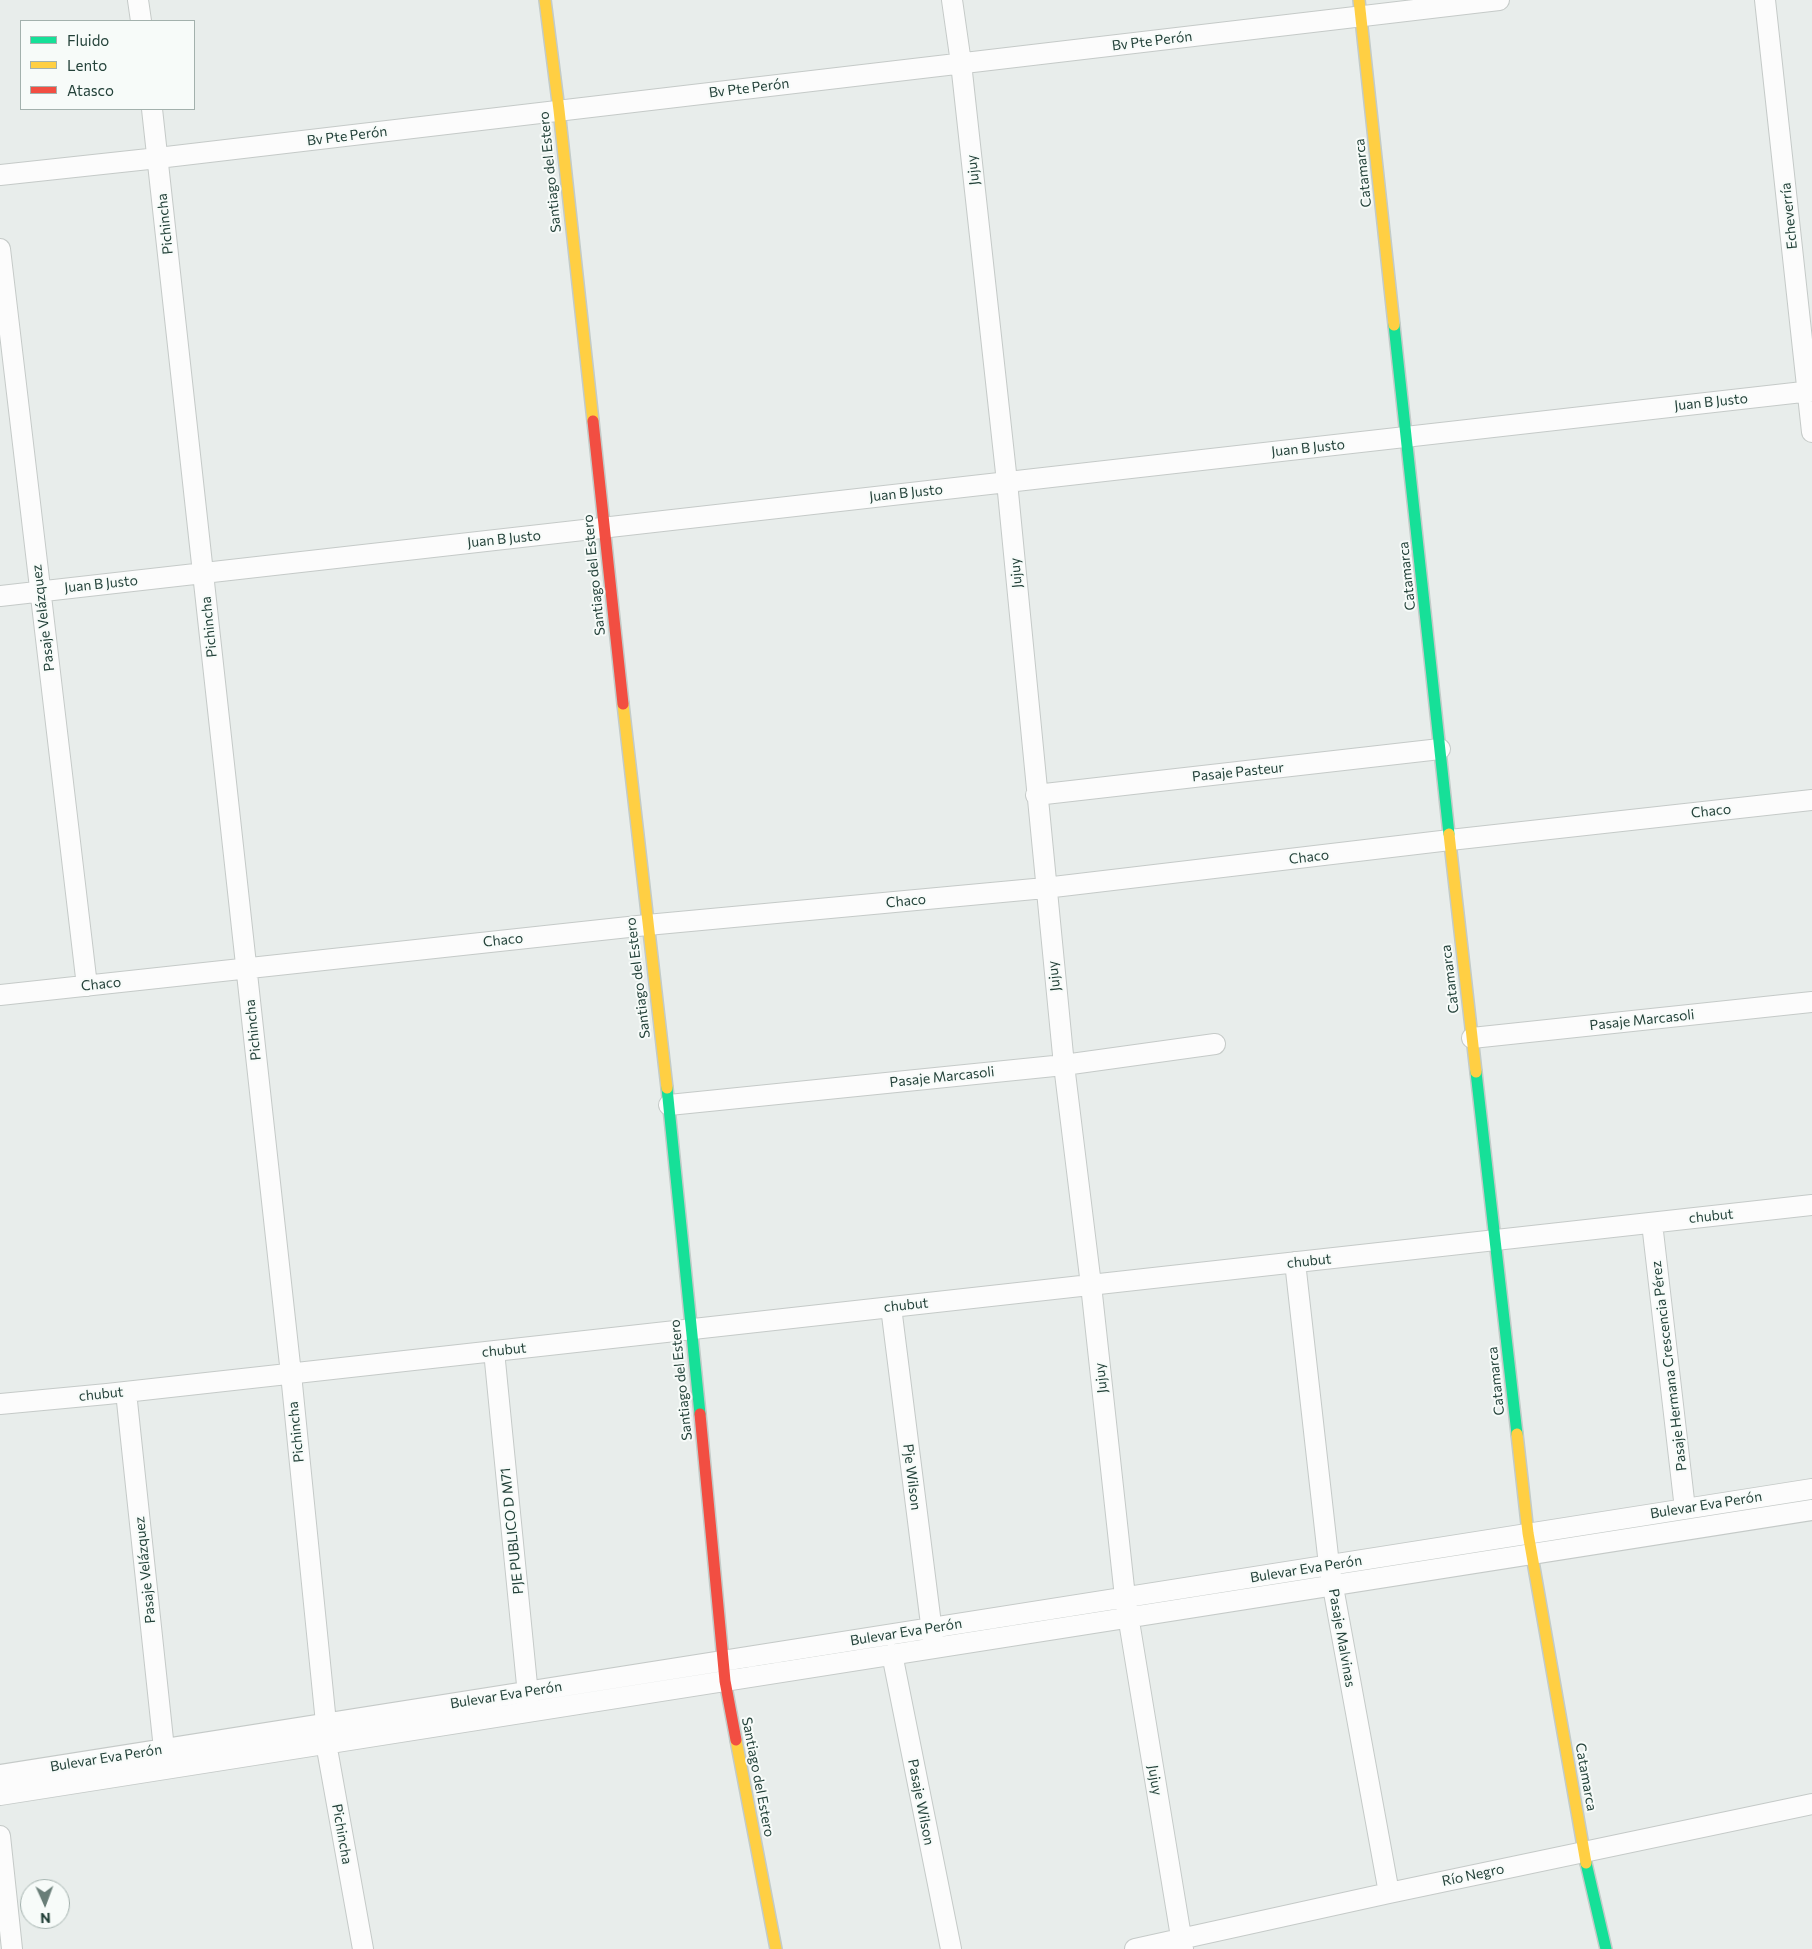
<!DOCTYPE html>
<html>
<head>
<meta charset="utf-8">
<style>
  body { margin:0 }
  #map { position:relative; width:1812px; height:1949px; overflow:hidden; background:#e8edeb; font-family:Commissioner,sans-serif }
  canvas { display:block }
  .legend { position:absolute; left:20px; top:20px; width:175px; height:90px; box-sizing:border-box; background:#f7fbf9; border:1px solid #a3b1ad; margin:0; padding:6px 9px; list-style:none; font-size:15px; color:#24423a }
  .legend li { display:flex; align-items:center; gap:10px; height:25px }
  .legend b { width:25px; border:1px solid #a3b1ad }
  .north { position:absolute; left:20px; top:1879px; width:50px; height:50px; box-sizing:border-box; background:#f7fbf9; border:1px solid #a3b1ad; border-radius:50%; rotate:178deg; font-size:14px; font-weight:700; line-height:20px; text-align:center; color:#24423a }
  .north::after { content:''; display:block; margin:auto; width:18px; height:22px; background:#697e78; clip-path:polygon(50% 0,100% 100%,50% 72%,0 100%) }
</style>
</head>
<body>
<div id="map">
<canvas width="1812" height="1949"></canvas>
<ul class="legend">
<li><b style="height:6px;background:#16e098"></b>Fluido</li>
<li><b style="height:6px;background:#ffcf43"></b>Lento</li>
<li><b style="height:6px;background:#f24e42"></b>Atasco</li>
</ul>
<div class="north">N</div>
</div>
<script>
const g = document.querySelector('canvas').getContext('2d');
g.lineJoin = 'round';
function stroke(path, color, width, dash) { g.strokeStyle = color; g.lineWidth = width; g.lineCap = dash ? 'butt' : 'round'; g.setLineDash(dash || []); g.stroke(path); }
function drawText(font, color, halo, rows, align = 'center') {
  g.font = font + ' Commissioner,sans-serif'; g.lineWidth = 4; g.setLineDash([]); g.textBaseline = 'middle'; g.strokeStyle = halo; g.fillStyle = color; for (const [text, x, y, turn = 0] of rows) {
    g.save(); g.translate(x, y); g.rotate((+turn || 0) * Math.PI / 180); g.textAlign = isNaN(turn) ? turn : align; if (halo) g.strokeText(text, 0, 0); g.fillText(text, 0, 0); g.restore();
  }
}
const street = new Path2D(`
  M138 0 141 21
  M952 0 961 63 1007 482 1064 1065 1091 1285 1125 1597 1183 1949
  M1765 0 1812 432
  M152 109 291 1374 326 1723V1743L363 1949
  M0 175 158 158 1499 0
  M0 249 87 986
  M0 596 1812 391
  M1036 795 1440 749
  M0 995 647 925 1045 888 1450 840 1812 800
  M1472 1038 1812 1002
  M669 1105 1064 1065 1215 1044
  M1652 1223 1685 1509
  M1295 1262 1329 1565 1389 1893
  M891 1307 933 1640
  M494 1351 529 1705
  M126 1392 164 1749
  M0 1404 107 1394 1812 1205
  M892 1654 951 1949
  M0 1775 1812 1489
  M0 1795 1812 1510
  M0 1836 12 1949
  M1135 1949 1389 1893 1812 1804`);
const fast = new Path2D(`
  M1394 325 1449 834
  M1476 1072 1517 1434
  M667 1088 700 1414
  M1586 1863 1606 1949`);
const slow = new Path2D(`
  M545 0 559 110 593 421
  M1359 0 1394 325
  M623 704 667 1088
  M1449 834 1476 1072
  M1517 1434 1528 1533 1586 1863
  M736 1740 776 1949`);
const jam = new Path2D(`
  M593 421 623 704
  M700 1414 725 1681 736 1740`);
stroke(street, '#c5cac8', 22);
stroke(fast, '#c3cbc8', 14);
stroke(slow, '#c3cbc8', 14);
stroke(jam, '#c3cbc8', 14);
stroke(street, '#fcfcfc', 20);
stroke(fast, '#16e098', 11);
stroke(slow, '#ffcf43', 11);
stroke(jam, '#f24e42', 11);
drawText('14px', '#24423a', '#f7fbf9', [
  ["Bv Pte Perón",1152,41,-7],
  ["Bv Pte Perón",749,88,-7],
  ["Bv Pte Perón",347,136,-7],
  ["Jujuy",973,170,-96],
  ["Santiago del Estero",550,172,-96],
  ["Catamarca",1363,173,-96],
  ["Echeverría",1789,216,-96],
  ["Pichincha",165,224,-96],
  ["Juan B Justo",1711,402,-6],
  ["Juan B Justo",1308,448,-6],
  ["Juan B Justo",906,493,-6],
  ["Juan B Justo",504,539,-6],
  ["Jujuy",1016,573,-95],
  ["Santiago del Estero",594,575,-96],
  ["Catamarca",1407,576,-96],
  ["Juan B Justo",101,584,-6],
  ["Pasaje Velázquez",43,618,-97],
  ["Pichincha",209,627,-96],
  ["Pasaje Pasteur",1238,772,-6],
  ["Chaco",1711,811,-6],
  ["Chaco",1309,857,-7],
  ["Chaco",906,901,-5],
  ["Chaco",503,940,-6],
  ["Jujuy",1054,976,-96],
  ["Santiago del Estero",638,978,-97],
  ["Catamarca",1450,979,-97],
  ["Chaco",101,984,-6],
  ["Pasaje Marcasoli",1642,1020,-6],
  ["Pichincha",253,1030,-96],
  ["Pasaje Marcasoli",942,1077,-6],
  ["chubut",1711,1216,-6],
  ["chubut",1309,1261,-6],
  ["chubut",906,1305,-6],
  ["chubut",504,1350,-6],
  ["Pasaje Hermana Crescencia Pérez",1669,1366,-97],
  ["Jujuy",1101,1378,-96],
  ["Santiago del Estero",681,1380,-96],
  ["Catamarca",1496,1381,-96],
  ["chubut",101,1394,-6],
  ["Pichincha",296,1432,-96],
  ["Pje Wilson",912,1477,83],
  ["Bulevar Eva Perón",1706,1505,-9],
  ["PJE PUBLICO D M71",512,1531,-96],
  ["Bulevar Eva Perón",1306,1569,-9],
  ["Pasaje Velázquez",145,1570,-96],
  ["Bulevar Eva Perón",906,1632,-9],
  ["Pasaje Malvinas",1342,1638,80],
  ["Bulevar Eva Perón",506,1695,-9],
  ["Bulevar Eva Perón",106,1758,-9],
  ["Santiago del Estero",758,1777,79],
  ["Catamarca",1586,1777,80],
  ["Jujuy",1155,1780,81],
  ["Pasaje Wilson",921,1802,79],
  ["Pichincha",342,1834,80],
  ["Río Negro",1473,1875,-12]
]);
</script>
</body>
</html>
